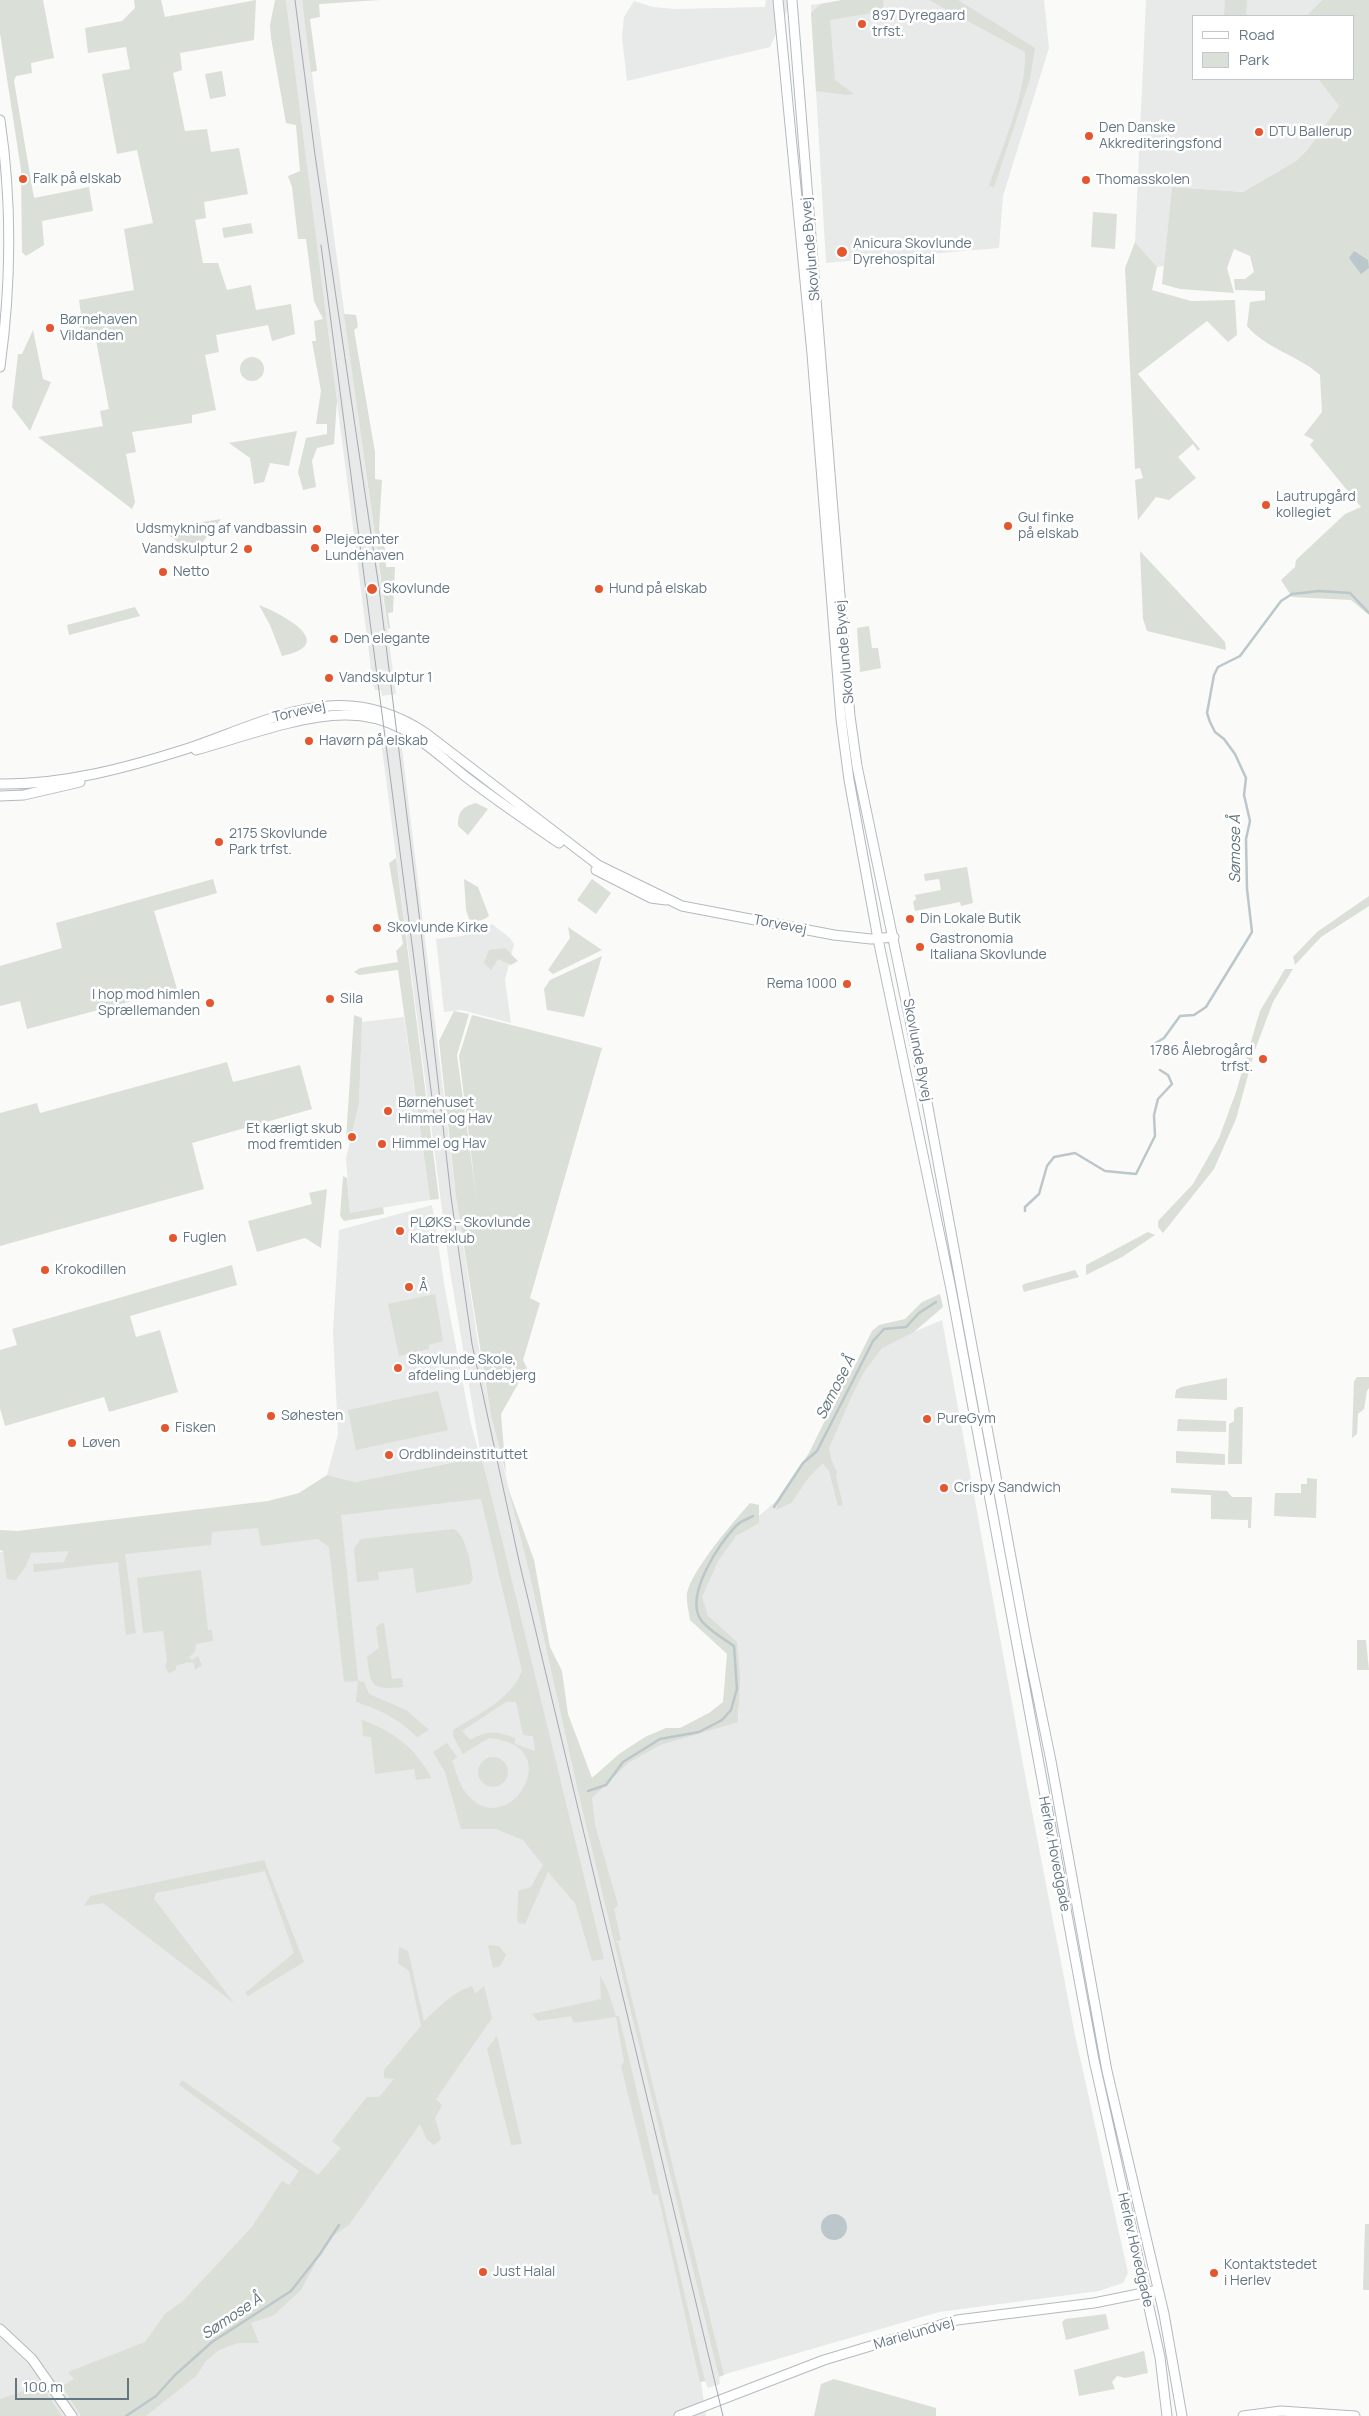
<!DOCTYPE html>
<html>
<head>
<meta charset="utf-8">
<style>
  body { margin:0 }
  #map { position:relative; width:1369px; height:2416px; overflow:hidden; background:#fafaf8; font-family:Manrope,sans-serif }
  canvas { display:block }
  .legend { position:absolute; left:1192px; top:15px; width:162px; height:65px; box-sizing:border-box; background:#fff; border:1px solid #c1c8cd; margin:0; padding:6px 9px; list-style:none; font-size:15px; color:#657683 }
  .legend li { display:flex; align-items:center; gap:10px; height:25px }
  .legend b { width:25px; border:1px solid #c1c8cd }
  .scale { position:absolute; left:15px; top:2378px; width:114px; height:22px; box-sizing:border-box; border:2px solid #657683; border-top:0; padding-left:6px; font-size:15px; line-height:18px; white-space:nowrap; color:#657683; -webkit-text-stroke:4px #fff; paint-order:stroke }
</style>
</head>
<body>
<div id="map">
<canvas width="1369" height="2416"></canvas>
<ul class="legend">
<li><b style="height:6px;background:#fff"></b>Road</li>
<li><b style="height:14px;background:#dadfd7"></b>Park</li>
</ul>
<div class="scale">100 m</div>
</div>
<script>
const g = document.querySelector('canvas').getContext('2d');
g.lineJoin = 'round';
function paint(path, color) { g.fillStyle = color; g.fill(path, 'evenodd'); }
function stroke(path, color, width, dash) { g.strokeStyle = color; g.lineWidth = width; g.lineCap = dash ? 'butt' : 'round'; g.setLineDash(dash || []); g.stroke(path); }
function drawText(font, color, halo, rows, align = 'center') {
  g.font = font + ' Manrope,sans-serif'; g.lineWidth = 5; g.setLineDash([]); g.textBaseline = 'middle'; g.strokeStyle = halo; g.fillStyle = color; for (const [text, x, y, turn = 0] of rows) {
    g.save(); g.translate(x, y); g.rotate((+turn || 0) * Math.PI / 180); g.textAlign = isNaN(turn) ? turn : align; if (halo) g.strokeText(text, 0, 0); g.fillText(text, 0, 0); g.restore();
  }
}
paint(new Path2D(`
  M286 0H302L396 694 382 696 381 690H375L373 685Z
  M766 0H792L770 47 627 81 622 37 624 17 634 1 653 7 675 9 765 7Z
  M845 0H1044L1049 48 1003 196 999 248 826 263 811 5Z
  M1146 0H1322L1306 16H1193V79H1318L1339 106 1308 149 1296 161 1243 192 1172 187 1164 266 1157 267 1135 242Z
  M381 741 402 748 456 1197 478 1343 491 1416 526 1559 577 1787 632 1751 739 1717 736 1644 704 1616 696 1597 716 1554 819 1463 869 1351 942 1320 1026 1780 1075 2035 1128 2273 1123 2283 1099 2291 939 2312 719 2376 720 2384 708 2388 705 2381 701 2382 706 2416H0V1552L481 1499 507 1564 481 1457 450 1271Z
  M492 924 510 938 514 944 505 980 511 1023 461 1010 444 1012 436 939 462 936Z
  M404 1017 430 1200 350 1213 346 1158 359 1104 362 1022Z
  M432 1205 445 1289 470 1420 480 1457 355 1482 327 1475 338 1434 333 1332 339 1230Z`), '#e8e9e9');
paint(new Path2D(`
  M0 0H43L54 58 31 63 32 73 16 76 14 81 34 198 89 187 93 211 42 221 44 245 26 256 22 252 21 170 0 33Z
  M134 0H161L165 17 256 0 254 40 180 53 182 70 173 73 185 131 207 129 211 152 239 148 248 194 204 202 206 218 195 220 203 263H218L227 290 251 285 256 310 291 304 295 334 272 341 268 325 216 335 219 352 205 355 216 410 192 415V423L132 432 136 452 126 454 135 502 132 509 38 437 103 426 100 411 109 409 95 335 76 338 82 321 79 300 134 290 124 229 153 223 137 150 117 154 102 74 130 69 126 47 88 53 85 28 122 21 135 8Z
  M275 0H286L337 401 334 444 317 448 312 461 316 487 303 490 298 472 306 438 327 434V424H316L321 391 312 341H316L314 321 323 319 314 301 306 239H298L292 187 288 176 300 171 296 125 286 123 271 38 270 25Z
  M302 0H380L319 4 320 17 310 19 317 71 311 72Z
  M842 0H883L884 11 830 20 835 80 854 94 847 95 816 91 811 13 821 4Z
  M929 0H958L1035 48 1030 79 994 187 989 186C1002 147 1027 92 1025 52Z
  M1225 0H1247L1246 16H1224Z
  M1322 0H1369V615L1351 600 1292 597 1281 580 1295 567 1296 560 1345 514 1361 507 1310 445 1314 440 1304 435 1322 412 1320 375C1298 355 1266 349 1247 326L1250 302 1265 300V291L1235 290 1234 279H1245L1254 272 1250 256 1234 249 1227 268 1234 293 1180 289 1162 284 1172 187 1243 192 1296 161 1308 149 1339 106 1318 79H1353V16H1306Z
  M222 71 226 96 210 99 205 74Z
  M1093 212 1117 214 1115 249 1091 247Z
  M251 223 253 233 224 238 222 228Z
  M1135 242 1157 267 1152 290 1191 301 1235 300 1237 335 1228 342 1207 321 1138 374 1200 449 1198 451 1193 444 1178 457 1196 478 1169 500 1156 497 1138 520 1135 480 1143 478 1140 468 1135 469 1125 268Z
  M344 314 356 315 358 327 354 330 375 452V479L382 480 379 529 385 549 386 567H395L393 612 388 613 390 628 388 629Z
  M33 330 43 379 51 382 30 431 12 407 18 354H22Z
  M240 369a12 12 0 1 1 24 0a12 12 0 1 1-24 0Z
  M297 431 289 466 270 463 264 482 254 484 250 458 229 443Z
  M221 519 193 554 161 529Z
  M1140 551 1225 642 1226 650 1147 631 1143 619Z
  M259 605C282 614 340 644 282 656L270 625Z
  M135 607 140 616 69 635 67 625Z
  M869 626 872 648H878L881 668 860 672 857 628Z
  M476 803 488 809 468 835 458 826C458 811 462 807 476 803Z
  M396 858 439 1199 430 1200 398 970 359 975 354 972 360 968 398 962 396 951 403 944 389 863Z
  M967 867 973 903 961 906 960 902 915 911 913 902 916 899 915 895 941 890 939 879 925 881 924 874Z
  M213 879 217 893 154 911 177 989 27 1029 20 1001 0 1006V966L62 948 56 923Z
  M464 879 478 887 489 916C483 921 476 922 469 919L466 910Z
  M592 879 611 893 596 914 577 900Z
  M1369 896V906L1321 937 1295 965 1293 957 1317 932Z
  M568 927 602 950 553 974 548 970 570 938Z
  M505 948 518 961 511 965 498 959 491 970 484 963 489 950Z
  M602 956 584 1017 547 1010 544 989 550 980Z
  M1285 969H1293L1273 1002 1255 1050 1236 1119 1214 1169 1163 1233 1158 1227V1221L1193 1184 1219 1138 1236 1092 1260 1011Z
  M454 1011 469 1014 457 1055 477 1202 459 1056 472 1015 602 1048 530 1298 540 1303 523 1360 527 1368 501 1414 506 1474 491 1416 456 1197 439 1041Z
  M354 1015 362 1018V1022L359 1104 350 1141 346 1140Z
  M227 1062 233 1082 300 1065 312 1109 192 1143 204 1189 0 1246V1113L37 1103 40 1113Z
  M343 1176 347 1178 350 1213 383 1207 384 1214 344 1221 340 1216Z
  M327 1189 321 1248 305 1238 257 1252 248 1221 312 1204 309 1193Z
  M1148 1232 1155 1235 1122 1257 1086 1275V1265Z
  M232 1265 237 1285 130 1316 136 1337 160 1330 178 1392 109 1412 104 1397 5 1426 0 1408V1350L17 1345 12 1329Z
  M1075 1270 1079 1277 1024 1292 1022 1286 1024 1284Z
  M435 1294 443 1341 429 1345V1349L399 1356 388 1304Z
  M940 1294 943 1307 914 1332 882 1348 864 1372 853 1393 829 1448 831 1459 837 1472 836 1477 843 1505 838 1506 829 1471 823 1463 809 1477 791 1503 776 1510 781 1494 809 1453 832 1406 823 1405 839 1372 851 1373 872 1331 879 1325 905 1319 922 1302Z
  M1357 1377H1369V1388L1367 1391 1364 1409 1358 1414 1357 1434 1352 1438 1354 1381Z
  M1227 1378V1400L1175 1398 1176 1390 1181 1387Z
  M438 1391 448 1430 356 1450 348 1410Z
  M1238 1407H1243L1242 1464H1228L1229 1424 1234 1421V1410Z
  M1178 1419 1226 1421V1432L1177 1431Z
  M1176 1451 1225 1454V1465L1176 1463Z
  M481 1457 490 1491 604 1959 592 1961 575 1903 548 1872 525 1924 518 1923C516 1912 519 1902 518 1891L531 1887 543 1865 523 1840 496 1829H461L445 1772 433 1752 447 1743 457 1757 452 1761C456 1771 459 1784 466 1793 506 1845 572 1745 489 1738L463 1754 453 1736V1730C477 1715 512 1699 522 1671L481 1499 341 1515 358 1681 364 1682 369 1694 406 1710 429 1730 417 1737C399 1719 381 1710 356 1702L358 1681 344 1682 329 1547 318 1539 261 1546 258 1528 212 1532 211 1545 125 1554 136 1633 126 1635 118 1562 34 1572 33 1564 64 1562 69 1551 31 1553 26 1566 16 1580 7 1579 3 1551 0 1550V1530L17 1531 268 1501 299 1493 327 1475 355 1482ZM506 1702H516L523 1735 533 1736 535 1751 515 1744V1738C494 1731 490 1730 470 1740L462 1731Z
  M1307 1478 1317 1479 1316 1518 1274 1516 1275 1493H1301V1484H1307Z
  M508 1488 534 1560 550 1647 562 1671 568 1714 592 1778 619 1754 645 1737 666 1728H680L709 1713 723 1702 727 1654 690 1620C689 1612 686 1601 687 1593 692 1570 733 1522 750 1503L759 1505V1523L736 1536 718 1561 702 1597 708 1616 737 1642 740 1677 738 1722 660 1745 628 1763 592 1798 595 1825 618 1905 614 1909 621 1940 615 1942 618 1943 724 2375 719 2377 577 1787 526 1559Z
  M1171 1488 1227 1491 1232 1497H1252L1251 1528H1248V1520L1211 1519V1495L1171 1493Z
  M454 1529C467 1537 470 1563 473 1578L470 1584 416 1593 413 1568 378 1572 379 1580 357 1582 354 1548 361 1539Z
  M201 1570 208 1630H212L213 1641 196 1644 195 1652 189 1657 192 1660 198 1656 202 1665 195 1670 194 1663 188 1662 176 1666V1670L169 1673 165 1667 167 1660 163 1631 143 1633 137 1578Z
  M381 1623H384L392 1679 402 1678 403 1687C371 1690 371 1687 367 1657L379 1648 376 1628Z
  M1357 1640H1366L1369 1670H1357Z
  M362 1720C393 1731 416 1748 431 1778L416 1780 414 1769 375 1774 371 1737 363 1736Z
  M478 1772a15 15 0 1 1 30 0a15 15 0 1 1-30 0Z
  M264 1860 304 1962 248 1996 245 1993 294 1953 265 1871 156 1893 154 1899 234 2003 103 1903 84 1906 90 1896Z
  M488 1945 499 1946 506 1955 500 1966 493 1968Z
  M399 1947 408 1951 424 2021C440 2007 452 1992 472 1986L475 1994 484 1986 492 2018 436 2099 442 2105 435 2118 441 2139 434 2145 427 2140 420 2124 349 2225 328 2239 301 2290 274 2315 251 2323 259 2343H238L219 2350 206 2361 196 2376 146 2416H81L62 2386 74 2379 68 2372 145 2342 165 2314 183 2301 251 2228 282 2181 289 2185 299 2171 179 2085 182 2080 318 2175 341 2148 332 2141 367 2097H379L394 2079 384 2078V2070L421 2026 409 1971 398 1963Z
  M600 1975 608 1991 616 2016H619L705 2381 700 2382 658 2194 653 2195 621 2066 624 2062 616 2017 574 2023 571 2016 538 2021 532 2014 601 1999Z
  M497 2036 522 2144 511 2145 487 2049Z
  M1365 2224H1369V2290H1363Z
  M1106 2314 1109 2329 1066 2340 1062 2322 1065 2319Z
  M1144 2351 1148 2373 1125 2378 1117 2376 1112 2382 1115 2389 1079 2396 1074 2370Z
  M834 2379 936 2408V2416H814L821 2384Z
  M41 2385 62 2416H0V2399Z`), '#dadfd7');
paint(new Path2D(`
  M1354 251 1368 260 1369 268 1361 274 1349 258Z
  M821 2227a13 13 0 1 1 26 0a13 13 0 1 1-26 0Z`), '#bbc7cb');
stroke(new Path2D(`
  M1154 1044 1164 1038 1180 1016 1194 1015 1206 1007 1252 932 1247 889 1246 839 1250 821 1244 795 1246 778 1235 754 1224 739 1215 732 1210 722 1207 713 1214 675 1218 667 1240 656 1281 601 1292 594 1319 591 1350 593 1369 613
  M1025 1211V1207L1039 1194 1047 1166 1054 1157 1075 1153 1105 1171 1136 1174 1155 1136 1154 1115 1158 1099 1172 1084 1168 1075 1160 1070
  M774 1507 803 1463 817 1451 873 1341 884 1329 906 1327 919 1313 936 1302
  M588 1791 606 1785 623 1762 660 1739 699 1732 722 1720 731 1710 737 1689 734 1646C724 1639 708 1630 701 1620 684 1596 719 1543 737 1525 741 1521 748 1519 753 1516
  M126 2416 156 2396 175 2375 212 2342 291 2291 320 2254 339 2225`), '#bbc7cb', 2.5);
const secondary = new Path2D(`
  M778 0 812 354 841 719 849 780 878 939 951 1289 1094 2060 1160 2357 1167 2416
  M792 0 832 498 850 716 857 766 927 1102 1026 1639 1051 1761 1107 2071 1164 2314 1182 2416
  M0 120C12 201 11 286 0 367
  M196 750C239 738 301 715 344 715 399 714 427 746 466 777 496 800 528 822 559 843
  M0 784C63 785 126 768 186 749 272 720 342 676 427 734L598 865 682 906 834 935 871 939 894 937
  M0 796 24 795 80 782
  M596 870 651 898 666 900
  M0 2329 32 2359 72 2416
  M679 2416 824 2360 957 2320 1094 2303 1158 2290
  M1243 2416 1281 2411 1355 2416`);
stroke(secondary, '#b3babf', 11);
stroke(secondary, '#fff', 9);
stroke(new Path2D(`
  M295 0 315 155 379 588 419 914 451 1197 472 1344 519 1561 723 2416
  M321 245 435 1121`), '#a2aab0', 1);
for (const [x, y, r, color] of [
  [862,24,5,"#e4572e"],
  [1259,132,5,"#e4572e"],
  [1089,136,5,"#e4572e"],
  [23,179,5,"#e4572e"],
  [1086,180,5,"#e4572e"],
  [842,252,6,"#e4572e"],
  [50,328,5,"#e4572e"],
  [1266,505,5,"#e4572e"],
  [1008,526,5,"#e4572e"],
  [317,529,5,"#e4572e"],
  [315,548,5,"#e4572e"],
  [248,549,5,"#e4572e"],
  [163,572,5,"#e4572e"],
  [372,589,6,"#e4572e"],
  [599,589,5,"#e4572e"],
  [334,639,5,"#e4572e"],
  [329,678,5,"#e4572e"],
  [309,741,5,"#e4572e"],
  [219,842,5,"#e4572e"],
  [910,919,5,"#e4572e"],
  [377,928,5,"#e4572e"],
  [920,947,5,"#e4572e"],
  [847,984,5,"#e4572e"],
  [330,999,5,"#e4572e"],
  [210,1003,5,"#e4572e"],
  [1263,1059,5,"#e4572e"],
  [388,1111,5,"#e4572e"],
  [352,1137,5,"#e4572e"],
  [382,1144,5,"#e4572e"],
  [400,1231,5,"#e4572e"],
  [173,1238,5,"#e4572e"],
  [45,1270,5,"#e4572e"],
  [409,1287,5,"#e4572e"],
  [398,1368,5,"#e4572e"],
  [271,1416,5,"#e4572e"],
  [927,1419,5,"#e4572e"],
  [165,1428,5,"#e4572e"],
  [72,1443,5,"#e4572e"],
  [389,1455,5,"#e4572e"],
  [944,1488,5,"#e4572e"],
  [483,2272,5,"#e4572e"],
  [1214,2273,5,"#e4572e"]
]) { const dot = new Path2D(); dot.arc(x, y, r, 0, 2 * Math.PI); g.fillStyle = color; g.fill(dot); stroke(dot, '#fff', 2); }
drawText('14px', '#657683', '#fff', [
  ["897 Dyregaard",872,16],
  ["trfst.",872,32],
  ["Den Danske",1099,128],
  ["Akkrediteringsfond",1099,144],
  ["DTU Ballerup",1269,132],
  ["Falk på elskab",33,179],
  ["Thomasskolen",1096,180],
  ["Anicura Skovlunde",853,244],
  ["Dyrehospital",853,260],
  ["Børnehaven",60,320],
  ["Vildanden",60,336],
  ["Lautrupgård",1276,497],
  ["kollegiet",1276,513],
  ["Gul finke",1018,518],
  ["på elskab",1018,534],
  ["Udsmykning af vandbassin",307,529,"right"],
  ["Plejecenter",325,540],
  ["Lundehaven",325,556],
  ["Vandskulptur 2",238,549,"right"],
  ["Netto",173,572],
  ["Skovlunde",383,589],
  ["Hund på elskab",609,589],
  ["Den elegante",344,639],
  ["Vandskulptur 1",339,678],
  ["Havørn på elskab",319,741],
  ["2175 Skovlunde",229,834],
  ["Park trfst.",229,850],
  ["Din Lokale Butik",920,919],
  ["Skovlunde Kirke",387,928],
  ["Gastronomia",930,939],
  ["Italiana Skovlunde",930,955],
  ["Rema 1000",837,984,"right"],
  ["I hop mod himlen",200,995,"right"],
  ["Sprællemanden",200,1011,"right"],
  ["Sila",340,999],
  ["1786 Ålebrogård",1253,1051,"right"],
  ["trfst.",1253,1067,"right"],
  ["Børnehuset",398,1103],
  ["Himmel og Hav",398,1119],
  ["Et kærligt skub",342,1129,"right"],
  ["mod fremtiden",342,1145,"right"],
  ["Himmel og Hav",392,1144],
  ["PLØKS - Skovlunde",410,1223],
  ["Klatreklub",410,1239],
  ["Fuglen",183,1238],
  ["Krokodillen",55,1270],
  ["Å",419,1287],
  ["Skovlunde Skole,",408,1360],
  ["afdeling Lundebjerg",408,1376],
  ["Søhesten",281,1416],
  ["PureGym",937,1419],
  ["Fisken",175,1428],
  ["Løven",82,1443],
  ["Ordblindeinstituttet",399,1455],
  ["Crispy Sandwich",954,1488],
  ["Kontaktstedet",1224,2265],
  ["i Herlev",1224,2281],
  ["Just Halal",493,2272]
], 'left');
drawText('14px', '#657683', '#fff', [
  ["Skovlunde Byvej",811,249,-95],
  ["Skovlunde Byvej",845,652,-95],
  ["Torvevej",299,712,-13],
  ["Torvevej",780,925,11],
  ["Skovlunde Byvej",917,1050,79],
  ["Herlev Hovedgade",1054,1854,79],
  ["Herlev Hovedgade",1135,2250,77],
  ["Marielundvej",914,2334,-16]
]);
drawText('italic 15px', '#60757c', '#fff', [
  ["Sømose Å",1236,849,-90],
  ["Sømose Å",836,1388,-63],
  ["Sømose Å",232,2317,-34]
]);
</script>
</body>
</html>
